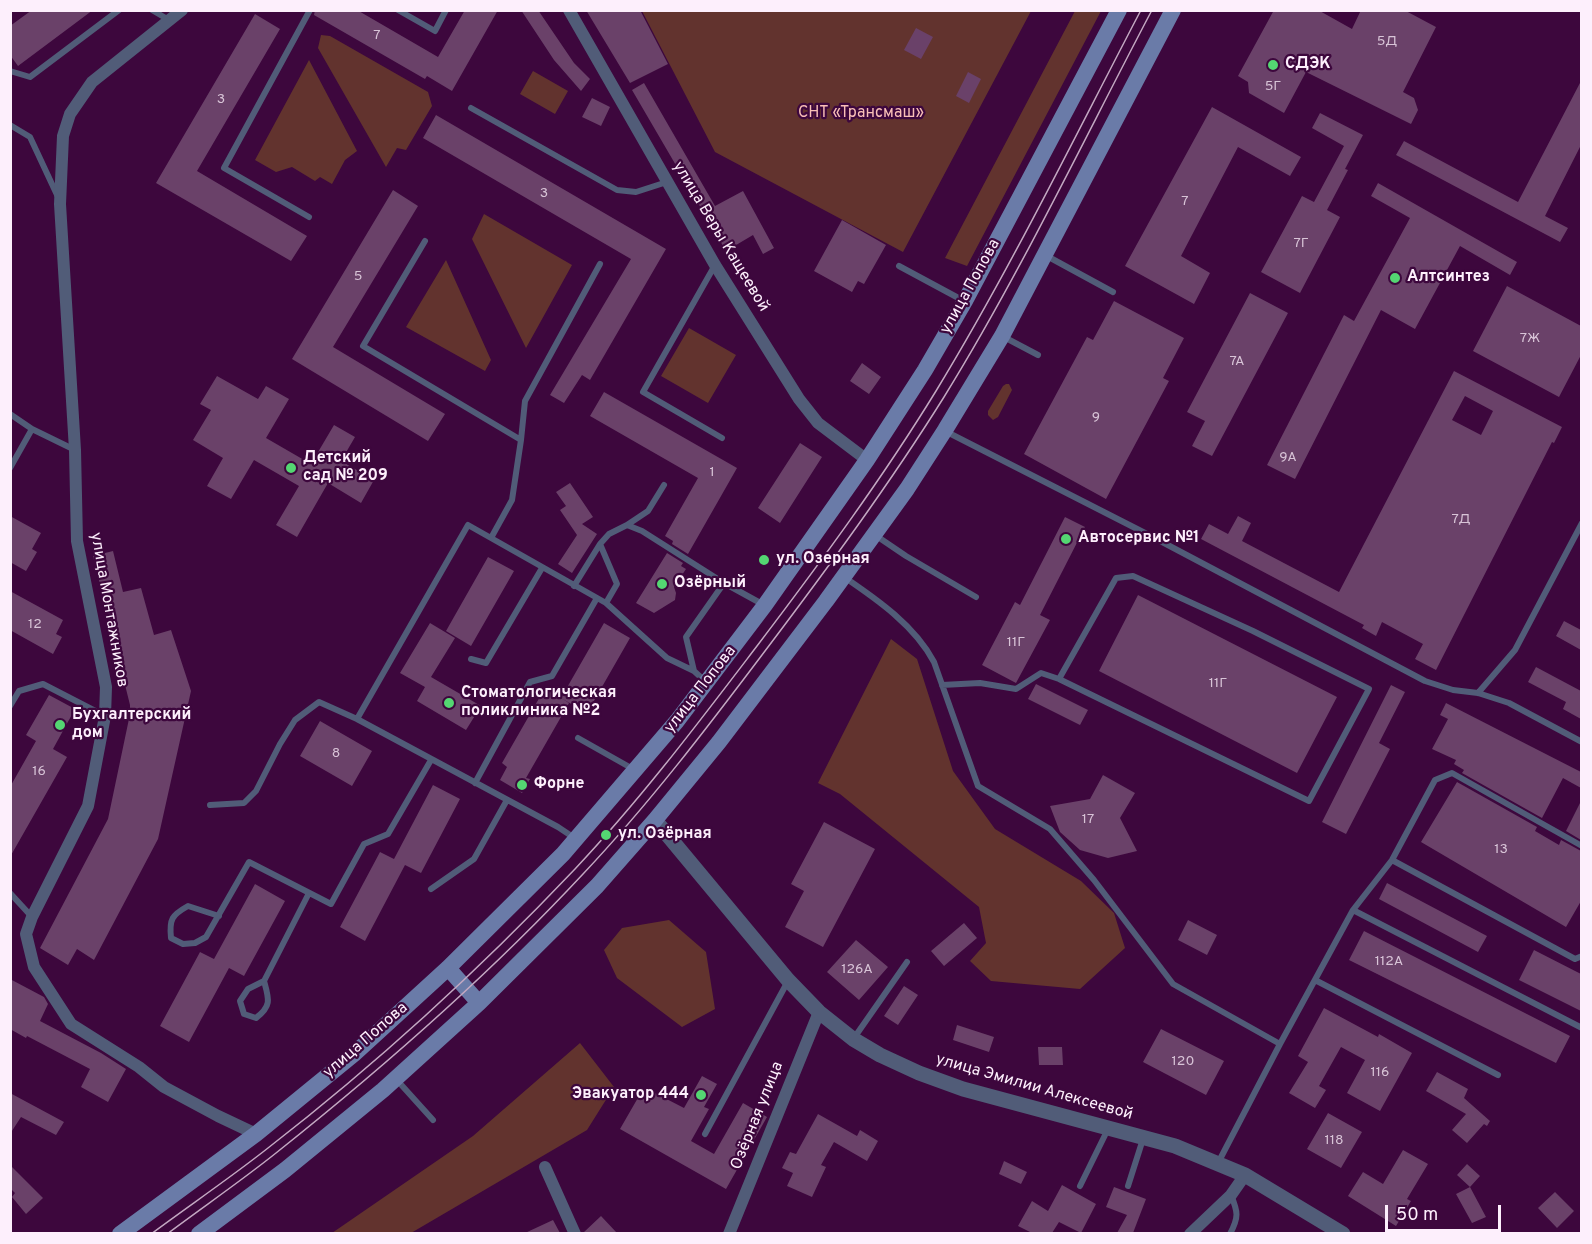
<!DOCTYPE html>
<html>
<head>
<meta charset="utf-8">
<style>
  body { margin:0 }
  #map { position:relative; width:1592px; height:1244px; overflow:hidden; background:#3d073d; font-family:Overpass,sans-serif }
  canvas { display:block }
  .frame { position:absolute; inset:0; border:12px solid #fdeffc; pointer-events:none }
  .scale { position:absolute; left:1385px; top:1205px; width:116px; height:27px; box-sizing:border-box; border:3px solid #fdeffc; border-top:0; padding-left:8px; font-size:18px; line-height:21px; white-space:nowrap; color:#fdeffc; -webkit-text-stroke:4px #3d073d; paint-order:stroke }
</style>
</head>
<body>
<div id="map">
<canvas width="1592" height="1244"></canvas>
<div class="frame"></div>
<div class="scale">50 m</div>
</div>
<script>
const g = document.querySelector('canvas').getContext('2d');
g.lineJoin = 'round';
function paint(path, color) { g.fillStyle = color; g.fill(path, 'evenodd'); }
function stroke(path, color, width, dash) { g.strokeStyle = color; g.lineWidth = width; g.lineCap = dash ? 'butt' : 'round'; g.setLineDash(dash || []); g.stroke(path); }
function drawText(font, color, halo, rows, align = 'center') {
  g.font = font + ' Overpass,sans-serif'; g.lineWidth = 4.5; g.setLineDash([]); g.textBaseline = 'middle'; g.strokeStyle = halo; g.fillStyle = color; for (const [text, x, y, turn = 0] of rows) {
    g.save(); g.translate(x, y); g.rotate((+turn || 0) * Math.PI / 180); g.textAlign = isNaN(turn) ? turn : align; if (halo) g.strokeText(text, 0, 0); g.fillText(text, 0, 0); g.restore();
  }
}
paint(new Path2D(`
  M642 11H1031L903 252 715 152Z
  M1075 11H1101L967 266 945 258Z
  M321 35 330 36 428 92 432 106 406 150 397 148 386 167 318 48Z
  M309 60 357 151 345 160 332 184 320 177 315 181 292 167 276 172 255 160Z
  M533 71 568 91 555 114 520 94Z
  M484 214 572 265 526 348 472 239Z
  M446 260 491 360 485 371 406 327Z
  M689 328 736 355 708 403 661 376Z
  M1006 384H1009L1012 390 998 417 993 420 988 415V411L1003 386Z
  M891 639 917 659 953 771 995 829 1081 881 1114 913 1125 948 1080 989 991 981 970 961 986 943 979 907 840 794 818 783Z
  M669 920 706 952 715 1009 682 1027 617 978 604 950 622 928Z
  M580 1043 614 1087 587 1130 411 1233H332L473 1136Z`), '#62332e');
paint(new Path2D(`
  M32 10H93L18 66 10 55V26Z
  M315 10H357L438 57 465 10H498L452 91 427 76 425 79 314 15Z
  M521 10H538L574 63 590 79 581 91 554 60Z
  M586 10H640L668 64 630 83Z
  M1274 10H1318L1352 29 1361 10H1404L1436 27 1403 92 1414 98 1418 110 1411 124 1306 72 1284 113 1249 93 1248 82 1238 76Z
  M255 14 280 29 197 171 307 236 291 261 156 183Z
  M916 28 933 37 921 59 904 50Z
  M968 72 981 79 969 103 956 96Z
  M1581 81V145L1545 216 1568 228 1560 242 1396 155 1404 141 1518 202Z
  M644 83 715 206 743 191 774 248 763 254 753 235 726 251 632 90Z
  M592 98 610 107 601 126 582 117Z
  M1212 107 1301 157 1290 176 1238 147 1181 256 1210 273 1194 304 1125 266Z
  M1320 113 1363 135 1345 169 1348 170 1327 210 1340 217 1300 293 1261 272 1302 196 1314 202 1344 146 1312 128Z
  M436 115 666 249 590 380 582 375 564 403 550 395 631 259 423 138Z
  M1378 183 1517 262 1510 275 1460 246 1415 329 1381 310 1295 479 1267 465 1344 315 1354 321 1410 218 1371 196Z
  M393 190 418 206 333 347 445 414 428 441 292 359Z
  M842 220 886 245 864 284 858 281 852 292 814 271Z
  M1507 286 1581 326V355L1559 397 1473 351Z
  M1250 293 1288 313 1212 456 1192 446 1205 421 1187 412Z
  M1114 301 1184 338 1163 378 1169 381 1106 499 1024 454 1087 337 1093 340Z
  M862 363 881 377 869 394 850 381Z
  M1454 371 1562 427 1554 443 1552 442 1436 670 1415 659 1423 644 1382 622 1376 636 1362 628 1364 625 1201 539 1209 524 1228 534 1238 516 1251 523 1242 541 1339 592ZM1465 396 1493 411 1481 435 1452 420Z
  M217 376 258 399 266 386 289 399 266 438 311 464 334 425 355 437 341 461 374 480 361 503 328 483 297 537 276 525 299 486 254 460 231 499 207 486 223 458 193 440 211 410 200 404Z
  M604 392 737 468 688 554 672 544 673 541 665 536 698 478 590 416Z
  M800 443 822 457 780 523 758 508Z
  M570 483 593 517 582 524 597 534 572 573 558 564 577 535 560 510 566 506 556 492Z
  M10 516 41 533 32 549 37 552 26 571 10 562Z
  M1065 517 1085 527 1040 615 1050 620 1016 683 982 665 1015 602 1020 605Z
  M113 551 123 592 141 588 154 635 171 630 191 691 158 839 94 960 77 949 68 965 40 948 108 819 130 714V705L93 556Z
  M667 553 683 563 681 566 686 569 674 587 676 593 675 600 654 613 636 603Z
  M488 557 514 571 471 646 446 631Z
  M10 591 63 620 56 634 62 637 53 654 10 630Z
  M1138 595 1337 697 1297 773 1099 671Z
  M1564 621 1581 630V650L1556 636Z
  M430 623 455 638 431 677 481 706 466 730 417 701 425 687 400 673Z
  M604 623 630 638 587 713 561 698Z
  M1536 667 1581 691V719L1563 709 1566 702 1528 682Z
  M1036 684 1088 710 1080 725 1028 699Z
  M1391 685 1405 692 1379 743 1390 749 1346 834 1322 822Z
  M545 688 569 703 526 778 530 779 522 793 500 780 507 767 502 763Z
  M49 695 75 709 53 749 67 757 10 857V787L36 741 26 735Z
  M1446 703 1581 772V788L1563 778 1542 818 1462 773 1464 770 1454 764 1456 760 1432 749 1448 719 1440 715Z
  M320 721 372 751 352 786 300 756Z
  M1103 775 1135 793 1120 818 1137 851 1108 858 1080 850 1060 832 1050 806 1090 799Z
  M1457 782 1537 827 1535 831 1559 845 1561 840 1581 851V901L1566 927 1421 842Z
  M433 785 460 799 421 873 405 865 365 941 340 927 380 852 394 859Z
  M1581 801V840L1566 831Z
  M824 822 875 849 823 947 785 927 804 891 791 884Z
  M1387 883 1487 936 1478 952 1379 899Z
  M255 884 285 901 244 976 229 968 189 1042 160 1026 200 952 214 959Z
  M1188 920 1217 935 1207 955 1178 940Z
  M964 923 977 938 944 966 931 951Z
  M1364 931 1570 1036 1556 1063 1349 960Z
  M856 940 888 967 859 1000 827 972Z
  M1534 950 1581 974V1011L1519 980Z
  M10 979 44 997 48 1004 40 1021 101 1053 126 1069 108 1102 81 1087 90 1069 27 1036 26 1038 10 1029Z
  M904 986 918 995 898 1025 884 1016Z
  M1324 1008 1378 1037 1379 1034 1412 1053 1380 1111 1347 1093 1365 1060 1341 1047 1319 1086 1326 1090 1315 1108 1289 1093 1308 1062 1298 1056Z
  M957 1025 994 1037 989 1052 953 1040Z
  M1161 1029 1224 1061 1206 1095 1143 1062Z
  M1038 1047H1062L1063 1065H1039Z
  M1437 1072 1468 1089 1464 1098 1490 1121 1487 1126 1484 1124 1467 1143 1452 1130 1466 1114 1426 1091Z
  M702 1076 717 1084 704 1107 709 1109 691 1141 714 1154 743 1103 767 1117 726 1189 620 1129 639 1096 648 1101 653 1092 684 1108Z
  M10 1093 64 1122 56 1135 21 1117 10 1134Z
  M1328 1113 1362 1132 1341 1168 1307 1149Z
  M818 1114 857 1136 860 1130 878 1141 867 1161 834 1142 821 1165 826 1167 812 1197 787 1186 793 1173 782 1168 790 1152 796 1154Z
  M1403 1150 1428 1164 1407 1199 1411 1201 1396 1226 1348 1196 1363 1172 1383 1184Z
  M1004 1161 1027 1172 1021 1184 999 1174Z
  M1467 1164 1480 1176 1470 1187 1457 1175Z
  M10 1165 43 1198 26 1214 12 1197 15 1193 10 1188Z
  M1062 1185 1096 1204 1081 1233 1059 1222 1052 1233H1032L1018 1226 1032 1201 1048 1211Z
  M1114 1187 1146 1199 1133 1233H1117L1127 1215 1106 1207Z
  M1470 1187 1486 1217 1472 1223 1456 1194Z
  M1555 1192 1574 1211 1557 1228 1538 1208Z
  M601 1216 617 1233H583Z
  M553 1220 560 1233H525Z`), '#6a4169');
stroke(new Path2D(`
  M152 10 169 20
  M398 10 435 31 446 10
  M10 71 30 77 119 10
  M471 108 617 190 636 192 667 182
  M10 125 30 137 58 197
  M309 217 224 168 310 10
  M425 241 363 346 521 440 512 500 491 538 606 603 617 584 600 544 609 534 627 525 642 531 724 583 764 605
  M1045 255 1113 292
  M715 265 643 392 722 438
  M899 266 964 301
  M1002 336 1038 355
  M10 414 32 429
  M945 431 1147 534 1425 681 1453 690 1478 693 1509 703 1582 742
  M521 440 525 401 600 264
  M10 468 32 429 75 450
  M627 525 648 511 664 485
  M875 535 906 556 976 597
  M844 577C878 600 915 626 934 662L978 786 1050 829 1094 880 1173 984 1280 1044 1218 1163
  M574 586 600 544
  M606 603 667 658 694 671 706 682
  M471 659 486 663 542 568
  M694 671 686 637 724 583
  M942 685 980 683 1016 689 1041 673 1059 679 1309 801 1369 689 1253 631 1133 576 1116 578 1059 679
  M1478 693 1515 650 1582 523
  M10 706 19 691 43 684 105 716
  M357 719 468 525 491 538
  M578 738 633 769
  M475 783 530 682 552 676 597 598
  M210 805 244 803 256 791 280 744 295 720 319 702 357 719 558 827 576 839
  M1392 860 1575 959 1582 956
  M431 889 474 859 507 800
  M10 893 32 917
  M1353 910 1582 1028
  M219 916 188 906C172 915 169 919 171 938L183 944 195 943 206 937 249 862 331 904 364 844 388 834 431 760
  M1315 980 1498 1075
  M264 981C269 999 272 1006 256 1018L244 1014 240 1001 248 989 264 981 309 893
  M854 1038 907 962
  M1280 1044 1353 910 1392 860 1435 780 1452 773 1582 846
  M396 1079 433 1120
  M705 1134 788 981
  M1080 1186 1108 1129
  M1128 1186 1143 1139
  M1230 1234C1239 1217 1238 1212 1231 1195`), '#515c78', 6);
stroke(new Path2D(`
  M182 10 92 82 70 114 63 136 60 204 75 450 77 541 106 687 105 716 88 806 32 917 26 934 34 967 71 1024 139 1067 164 1087 218 1116 256 1134
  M569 10 715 265 799 399 818 423 867 460
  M545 1167 575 1234
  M729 1234 819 1012
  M1190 1234 1231 1195 1245 1175`), '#515c78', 12);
stroke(new Path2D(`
  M655 820 788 980 819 1012 853 1039 880 1055 919 1073 963 1089 1175 1146 1245 1175 1343 1234`), '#515c78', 15);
stroke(new Path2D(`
  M448 968 479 1003
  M120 1234 256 1134 354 1054 448 968 563 854 677 721 765 605 867 460 925 370 965 301 1119 10
  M199 1234 285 1170 383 1090 479 1003 597 886 655 820 719 742 826 601 907 489 945 430 1002 336 1173 10`), '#6a7ba8', 16);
stroke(new Path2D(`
  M151 1234C190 1205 230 1178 268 1148 375 1065 481 968 575 869 641 799 699 722 757 646 820 563 882 479 936 391 1011 268 1074 138 1141 10
  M167 1234C203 1207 241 1181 276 1153 384 1067 489 975 583 874 649 804 707 728 765 651 827 569 889 485 944 397 1020 274 1084 139 1152 10`), '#c3a8c2', 1.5);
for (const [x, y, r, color] of [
  [1273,65,6,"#54d672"],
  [1395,278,6,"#54d672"],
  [291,468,6,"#54d672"],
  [1066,539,6,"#54d672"],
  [764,560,6,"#54d672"],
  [662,584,6,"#54d672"],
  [449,703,6,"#54d672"],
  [60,725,6,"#54d672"],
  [522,785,6,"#54d672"],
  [606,835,6,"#54d672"],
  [701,1095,6,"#54d672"]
]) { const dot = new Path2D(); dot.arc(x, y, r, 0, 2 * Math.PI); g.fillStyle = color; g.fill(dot); stroke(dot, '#3d073d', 2); }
drawText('14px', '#d8c4d7', null, [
  ["7",377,36],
  ["5Д",1387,42],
  ["5Г",1273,87],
  ["3",221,100],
  ["3",544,194],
  ["7",1185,202],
  ["7Г",1301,244],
  ["5",358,277],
  ["7Ж",1530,339],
  ["7А",1237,362],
  ["9",1096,418],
  ["9А",1288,458],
  ["1",712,473],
  ["7Д",1461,520],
  ["12",35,625],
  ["11Г",1016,643],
  ["11Г",1218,684],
  ["8",336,754],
  ["16",39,772],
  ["17",1088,820],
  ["13",1501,850],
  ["112А",1389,962],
  ["126А",857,970],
  ["120",1183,1062],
  ["116",1380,1073],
  ["118",1334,1141]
]);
drawText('bold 16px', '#fdeffc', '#3d073d', [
  ["СДЭК",1285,65],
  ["Алтсинтез",1407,278],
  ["Детский",303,459],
  ["сад № 209",303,477],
  ["Автосервис №1",1078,539],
  ["ул. Озерная",776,560],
  ["Озёрный",674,584],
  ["Стоматологическая",461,694],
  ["поликлиника №2",461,712],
  ["Бухгалтерский",72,716],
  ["дом",72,734],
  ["Форне",534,785],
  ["ул. Озёрная",618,835],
  ["Эвакуатор 444",689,1095,"right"]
], 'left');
drawText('16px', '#f9c0b7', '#3d073d', [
  ["СНТ «Трансмаш»",861,114]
]);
drawText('16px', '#fdeffc', '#3d073d', [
  ["улица Веры Кащеевой",720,237,59],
  ["улица Попова",971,287,-61],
  ["улица Монтажников",108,610,80],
  ["улица Попова",701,690,-52],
  ["улица Попова",366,1041,-41],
  ["улица Эмилии Алексеевой",1034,1088,16],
  ["Озёрная улица",758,1116,-68]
]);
</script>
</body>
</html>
